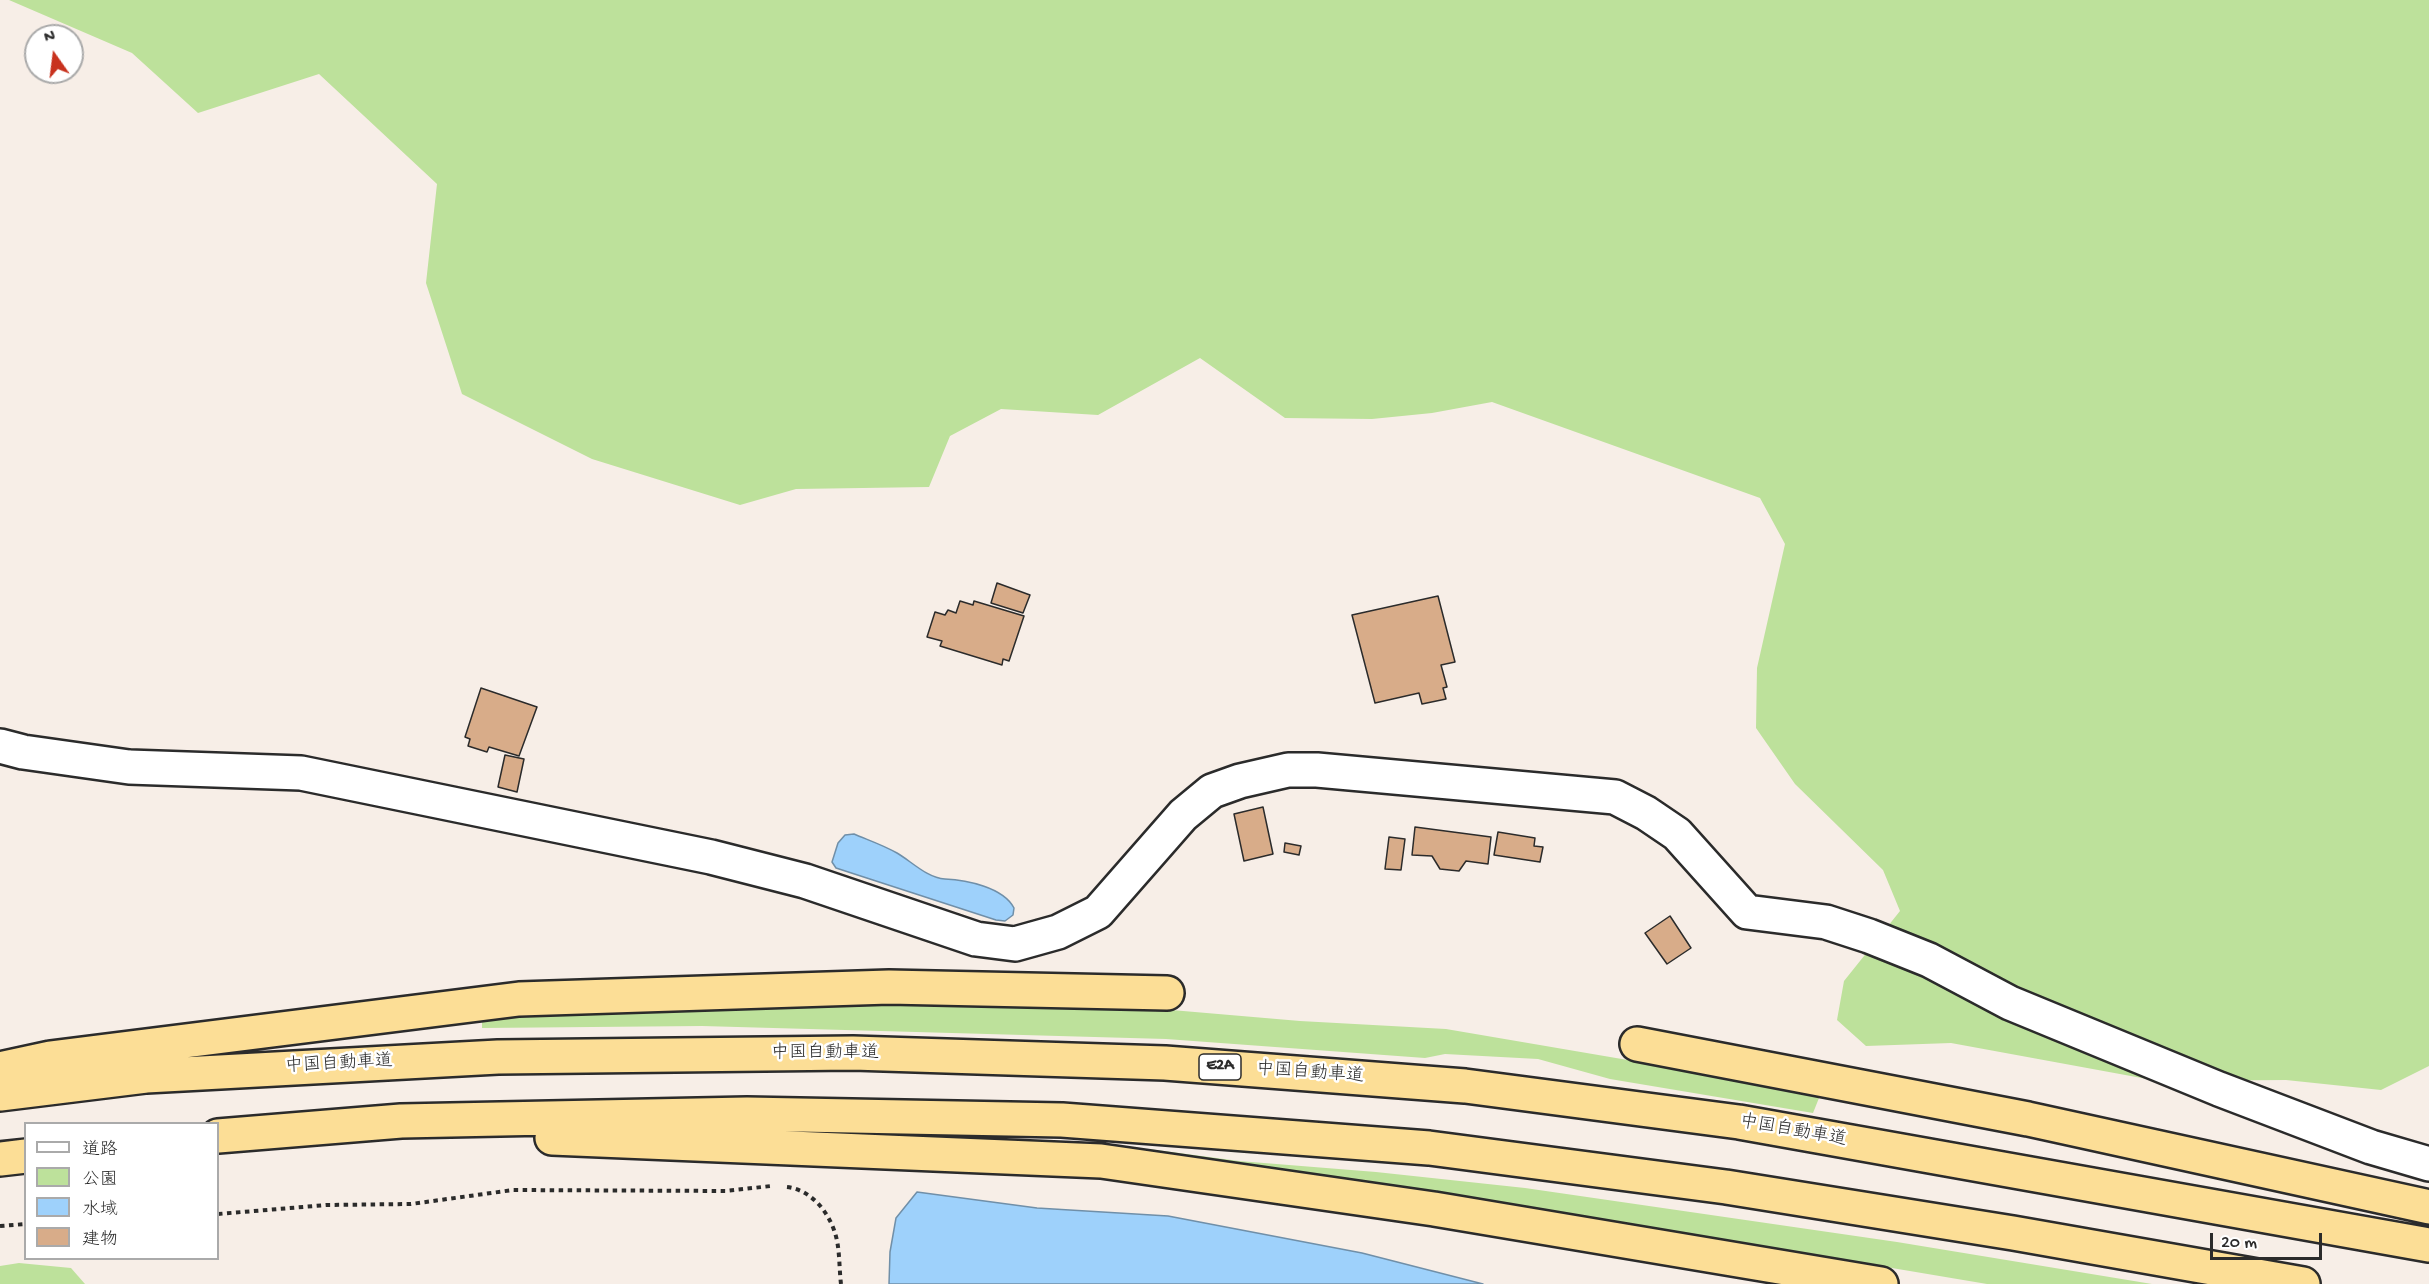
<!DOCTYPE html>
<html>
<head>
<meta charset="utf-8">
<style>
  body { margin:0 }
  #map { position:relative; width:2429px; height:1284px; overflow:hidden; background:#f7eee7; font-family:"Gochi Hand","Klee One",sans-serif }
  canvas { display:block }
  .legend { position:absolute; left:24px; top:1122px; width:195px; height:138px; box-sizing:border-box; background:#fff; border:2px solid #aaa; margin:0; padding:8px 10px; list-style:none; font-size:18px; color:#2b2b2b }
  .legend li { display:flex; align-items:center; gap:12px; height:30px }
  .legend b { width:30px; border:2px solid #aaa }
  .north { position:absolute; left:24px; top:24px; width:60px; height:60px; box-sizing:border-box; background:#fff; border:2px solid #aaa; border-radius:50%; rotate:346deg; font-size:16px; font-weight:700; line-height:24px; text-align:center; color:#2b2b2b }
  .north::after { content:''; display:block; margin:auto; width:21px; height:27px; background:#c8321e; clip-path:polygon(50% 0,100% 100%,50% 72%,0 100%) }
  .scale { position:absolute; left:2210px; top:1233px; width:112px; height:27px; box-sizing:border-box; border:3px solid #2b2b2b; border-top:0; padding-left:8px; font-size:18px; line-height:21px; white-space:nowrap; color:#2b2b2b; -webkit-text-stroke:4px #fff; paint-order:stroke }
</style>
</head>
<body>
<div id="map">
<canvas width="2429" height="1284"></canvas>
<ul class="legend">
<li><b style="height:8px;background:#fff"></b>道路</li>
<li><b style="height:16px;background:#bde19b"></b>公園</li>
<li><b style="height:16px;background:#9ed1fb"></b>水域</li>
<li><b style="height:16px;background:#d8ac89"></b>建物</li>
</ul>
<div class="north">N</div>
<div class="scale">20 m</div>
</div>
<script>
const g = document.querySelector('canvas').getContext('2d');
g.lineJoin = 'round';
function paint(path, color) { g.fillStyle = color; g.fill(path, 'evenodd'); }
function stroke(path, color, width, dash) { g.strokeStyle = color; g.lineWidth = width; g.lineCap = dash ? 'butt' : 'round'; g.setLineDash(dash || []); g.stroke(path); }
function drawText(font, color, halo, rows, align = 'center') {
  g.font = font + ' "Gochi Hand","Klee One",sans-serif'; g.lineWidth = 5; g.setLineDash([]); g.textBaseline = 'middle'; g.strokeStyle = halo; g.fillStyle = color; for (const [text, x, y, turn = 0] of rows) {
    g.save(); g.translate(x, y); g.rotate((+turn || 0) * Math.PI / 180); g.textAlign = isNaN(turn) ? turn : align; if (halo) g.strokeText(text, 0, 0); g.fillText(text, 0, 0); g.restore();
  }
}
paint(new Path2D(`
  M9 0H2429V1066L2381 1090 2286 1080 2158 1081 1951 1043 1866 1046 1837 1020 1844 981 1900 911 1883 870 1795 784 1756 728 1757 668 1785 544 1760 498 1492 402 1432 413 1372 419 1285 418 1200 358 1098 415 1001 409 950 436 929 487 796 489 740 505 592 459 462 394 426 283 437 184 319 74 198 113 132 53Z
  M813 999 1113 1005 1300 1021 1446 1029 1821 1093 1813 1113 1610 1079 1538 1059 1445 1054 1425 1058 1166 1039 702 1026 482 1028V1020L682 1004Z
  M1149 1149 1239 1161 1376 1172 1525 1188 1897 1242 2152 1284H1987L1476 1198 1149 1155Z
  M19 1263 71 1268 85 1284H0V1266Z`), '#bde19b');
const water = new Path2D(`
  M854 834C868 840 883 845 897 853 911 861 927 878 945 879 966 880 1003 887 1014 908L1013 915 1005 921 996 920 836 868 832 862 838 843 845 835Z
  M917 1192 1037 1208 1168 1216 1362 1253 1483 1284H889L890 1252 896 1218Z`);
paint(water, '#9ed1fb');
stroke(water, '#708fa8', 1.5);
const building = new Path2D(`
  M997 583 1030 595 1023 613 991 603Z
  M1438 596 1455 662 1441 665 1447 687 1443 688 1446 699 1422 704 1419 693 1375 703 1352 615Z
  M960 601 973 605 974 601 1024 616 1009 661 1003 659 1002 665 940 646 942 641 927 637 935 612 945 615 948 610 956 613Z
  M481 688 537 707 519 756 489 747 487 752 468 746 470 739 465 737Z
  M505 755 524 759 517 792 498 787Z
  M1263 807 1273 854 1244 861 1234 814Z
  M1415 827 1491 837 1488 864 1466 861 1459 871 1440 869 1432 856 1412 855Z
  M1498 832 1535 838 1534 846 1543 847 1540 862 1494 855Z
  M1389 837 1405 839 1401 870 1385 869Z
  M1285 843 1301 846 1299 855 1284 852Z
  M1670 916 1691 948 1667 964 1645 933Z`);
paint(building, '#d8ac89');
stroke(building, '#2b2b2b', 1.5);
const street = new Path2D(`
  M0 746 23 752 129 767 301 773 711 857 805 881 976 939 1015 944 1058 932 1098 912 1183 815 1212 791 1240 781 1288 770H1317L1615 797 1646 813 1677 834 1747 912 1826 922 1869 936 1929 960 2010 1003 2219 1089 2371 1147 2429 1164`);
const highway = new Path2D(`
  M1637 1044 2028 1119 2429 1207
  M0 1069 50 1058 519 999 889 987 1167 993
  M0 1094 146 1076 498 1057 853 1053 1165 1063 1465 1086 1739 1122 2429 1245
  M218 1136 401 1121 747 1114 1062 1120 1429 1148 1726 1187 2013 1233 2303 1284
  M552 1138 1101 1161 1434 1209 1881 1284
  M0 1159 26 1156`);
stroke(street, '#2b2b2b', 38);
stroke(highway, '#2b2b2b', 38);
stroke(new Path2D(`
  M787 1187C811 1190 828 1211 835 1233 840 1248 839 1268 841 1284
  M218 1214 326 1205 411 1204 513 1190 726 1191 771 1186
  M0 1226 26 1224`), '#2b2b2b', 4, [4.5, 4.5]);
stroke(street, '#fff', 33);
stroke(highway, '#fcde96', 33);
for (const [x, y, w] of [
  [1220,1067,42]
]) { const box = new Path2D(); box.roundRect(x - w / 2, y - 13, w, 26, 4.5); g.fillStyle = '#fff'; g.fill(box); stroke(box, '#2b2b2b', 1.5); }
drawText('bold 16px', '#2b2b2b', null, [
  ["E2A",1220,1067]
]);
drawText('18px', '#2b2b2b', '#fff', [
  ["中国自動車道",825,1054],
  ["中国自動車道",339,1065,-3],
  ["中国自動車道",1310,1074,4],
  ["中国自動車道",1793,1132,10]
]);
</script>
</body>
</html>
